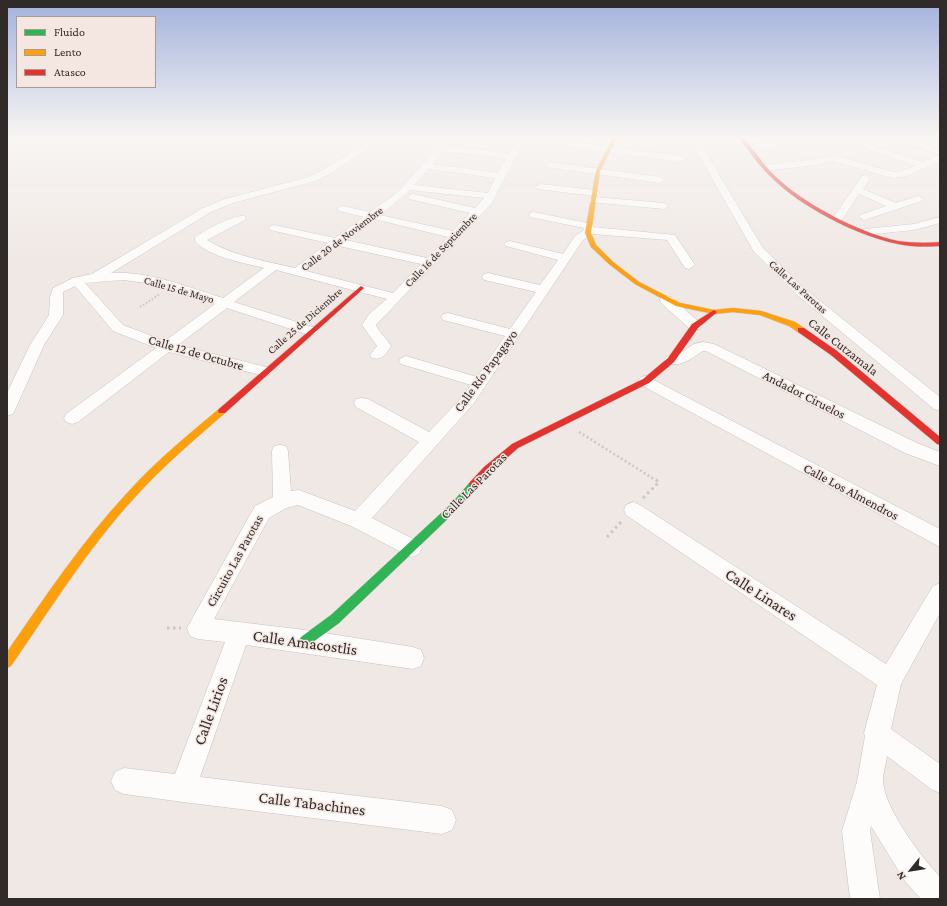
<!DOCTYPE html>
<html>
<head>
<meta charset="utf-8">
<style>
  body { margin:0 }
  #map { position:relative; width:947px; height:906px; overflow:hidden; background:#f0e8e5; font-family:"Crimson Pro",serif }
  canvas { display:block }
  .frame { position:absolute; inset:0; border:8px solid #302b29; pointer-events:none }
  .legend { position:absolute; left:16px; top:16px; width:140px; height:72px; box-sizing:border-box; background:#f4e6e1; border:1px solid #a69b97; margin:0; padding:5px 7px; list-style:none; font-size:12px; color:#302b29 }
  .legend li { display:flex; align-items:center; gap:8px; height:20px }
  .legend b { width:20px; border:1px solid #a69b97 }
  .north { position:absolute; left:891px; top:850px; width:40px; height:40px; -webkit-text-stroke:3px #f4e6e1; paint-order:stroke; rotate:240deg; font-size:11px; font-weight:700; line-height:16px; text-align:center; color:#302b29 }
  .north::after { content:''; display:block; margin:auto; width:14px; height:18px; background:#302b29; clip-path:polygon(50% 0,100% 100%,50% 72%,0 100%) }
</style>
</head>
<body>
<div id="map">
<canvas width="947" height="906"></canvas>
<div class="frame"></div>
<ul class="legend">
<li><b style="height:5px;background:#30b455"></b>Fluido</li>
<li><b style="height:5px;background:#ff9f0a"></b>Lento</li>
<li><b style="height:5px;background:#e5322d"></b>Atasco</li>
</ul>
<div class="north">N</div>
</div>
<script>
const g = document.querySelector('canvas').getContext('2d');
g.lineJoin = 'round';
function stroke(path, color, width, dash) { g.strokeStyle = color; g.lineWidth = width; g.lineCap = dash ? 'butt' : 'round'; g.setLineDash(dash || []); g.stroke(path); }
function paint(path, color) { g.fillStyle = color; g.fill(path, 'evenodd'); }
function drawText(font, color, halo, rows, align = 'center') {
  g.font = font + ' "Crimson Pro",serif'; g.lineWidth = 3; g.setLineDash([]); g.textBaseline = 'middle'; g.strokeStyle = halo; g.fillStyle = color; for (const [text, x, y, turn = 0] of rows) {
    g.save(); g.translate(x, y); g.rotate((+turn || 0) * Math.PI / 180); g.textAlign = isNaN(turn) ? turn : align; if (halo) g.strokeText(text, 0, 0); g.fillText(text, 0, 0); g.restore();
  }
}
const street = new Path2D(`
  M21 136H30L22 143H16L15 141Z
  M377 136H387L331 173 315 181 233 203 211 212 111 273C150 271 187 287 223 298L264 268C245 263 208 257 195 241V238C201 231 236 214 245 216L246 218 245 220 207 240C233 256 265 261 295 268L328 243 270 230 269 228 270 226 274 225 335 238 364 217 339 211 338 209 339 207 343 206 370 212 398 192 448 136H456L447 147 489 150 508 155 518 141 500 138 496 136H530L519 151 492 203 376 325C379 333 387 338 391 346 386 354 382 361 372 358L370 355 377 346 362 325 369 314 387 299 276 270 234 302 316 328 318 331 316 334H306L227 308 178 345 270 368 272 371 270 374 265 376 169 352 78 422 72 424 66 422 64 418 66 414 156 348 113 331 75 286 63 292V315L44 345 15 410 13 414 7 416V393L30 345 49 315 50 297 53 288 73 278 92 274 203 208 225 199 309 177 325 169ZM443 152 489 156 506 159 498 173 432 164ZM428 169 495 178 488 193 414 185ZM410 190 484 198 475 208 413 194 409 195 408 197 409 199 470 213 453 231 380 215ZM374 219 448 237 427 258 346 240ZM339 246 421 264 393 293 306 271ZM123 280 154 284 215 304 165 341 123 325 85 283Z
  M641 136C653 136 674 133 683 141L679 144 645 138Z
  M690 136H698L699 138 726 136 725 138 700 143 763 248 804 288 940 397V411L934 409 796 294 754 252 693 145Z
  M888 136H900L940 149V155Z
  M831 138 858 140 922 162 940 155V161L907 176 893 178 833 161 816 165 764 171 759 168 764 165 816 159 833 155 893 172 902 171 915 166 854 144 831 142Z
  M793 139 797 142 796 144 751 150 747 147 751 144Z
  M558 140 681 156 685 159 681 162 555 145 554 143Z
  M550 162 660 177 665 180 660 183 547 167V163Z
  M865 175 870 178 863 189 896 203 918 196 923 199 922 201 864 220 859 217 860 215 886 206 859 194 842 220H834L833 218 862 176Z
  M540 184 595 190 600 193 595 196 537 189 535 187Z
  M594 197 664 203 669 206 664 209 590 202 589 200 590 198Z
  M534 212 592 224 593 227 675 235 695 265 689 269 685 268 667 240 593 234 583 240 474 403 372 518 419 542 422 548 419 554 412 557 405 554 351 526 298 505 286 508 269 518 214 619 305 630 413 647 421 650 424 658 421 666 413 669 246 645 200 777 442 806 452 810 456 820 452 830 442 834 183 802 124 794 115 790 111 781 115 772 124 768 175 774 225 642 198 639 190 636 187 628 255 506 273 497 272 451 274 446 280 445 286 446 288 451 291 491 299 490 355 511 419 442 356 407 354 403 356 399 362 398 368 399 429 432 464 395 471 385 401 364 399 361 401 358 406 356 477 377 505 336 443 320 441 317 443 314 448 313 510 329 536 292 484 280 482 277 484 274 488 273 540 285 558 260 506 246 504 244 506 242 510 241 563 254 575 236 583 231 584 228 530 217 529 215 530 213Z
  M940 217V223L914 230 865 235 860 232 865 229 914 224Z
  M666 296 671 297 700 323 702 326 700 329H690L661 303 660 300 661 297Z
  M703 342 714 344 917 443 940 452V466L905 453 706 351H703C691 358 682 368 666 363L664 360 666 357 677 355 694 344Z
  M646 376 940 529V547L641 385 638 381 641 377Z
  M633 502 640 505 886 664 933 586 940 583V613L901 684 891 729 940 764V793L931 789 887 756C886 764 883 773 883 781 884 808 922 858 940 877V899H921L905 881 871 826 870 831 880 899H850L842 831 857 782 865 736 864 733 877 685 626 515 624 510 626 505Z`);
const fast = new Path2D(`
  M474 480 477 481 479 484 477 487 458 509 339 623 309 645 305 647 301 645 299 641 301 637 331 615 452 503 471 481Z`);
const slow = new Path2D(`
  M614 136H618L600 171 591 233 596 245 613 262 639 282 680 303 714 310 733 308 761 311 795 322 804 328V332H798L789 326 760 315 733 312 714 314 676 306 635 284 609 264 591 247 585 233 596 171Z
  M222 408 226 411 225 413C194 440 163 466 136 496 88 548 51 608 11 666L7 668V652C45 597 83 540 129 491 156 461 188 435 219 409Z`);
const jam = new Path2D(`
  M738 136H742C753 148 761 162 773 174 800 202 859 233 898 241 912 243 926 243 940 242V246C926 247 912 247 898 244 857 236 799 206 770 176 758 165 748 149 738 136Z
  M361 286 364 288 363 289 225 413H219L218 411 219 409Z
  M714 310 717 312 716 313 698 328 674 362 649 383 518 448 490 473 477 487H471L469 484 471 481 484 467 512 444 643 379 668 358 692 324Z
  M798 328H804L837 351 940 437V445L937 444 831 355 798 332Z`);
stroke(street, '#c7c1bf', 1);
stroke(fast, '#c7c1bf', 1);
stroke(slow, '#c7c1bf', 1);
stroke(jam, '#c7c1bf', 1);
stroke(new Path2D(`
  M140 307 160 294`), '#cac7c5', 2, [1.5, 2]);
stroke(new Path2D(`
  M579 432 654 479`), '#cac7c5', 2.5, [2, 2.5]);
stroke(new Path2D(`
  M643 498 659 482 653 478
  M607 537 622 521
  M167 628H181`), '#cac7c5', 3, [2.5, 3.5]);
paint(street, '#fdfcfb');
paint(fast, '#30b455');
paint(slow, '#ff9f0a');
paint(jam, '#e5322d');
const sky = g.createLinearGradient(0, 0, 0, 263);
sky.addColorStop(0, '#a3b2dc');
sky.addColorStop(0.52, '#f8f5f3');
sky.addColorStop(1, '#f8f5f300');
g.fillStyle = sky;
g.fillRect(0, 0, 947, 263);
drawText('11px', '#302b29', '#f4e6e1', [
  ["Calle 20 de Noviembre",342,239,-37],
  ["Calle 16 de Septiembre",441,250,-46],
  ["Calle Las Parotas",798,287,42],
  ["Calle 15 de Mayo",179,290,16],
  ["Calle 25 de Diciembre",305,321,-41]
]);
drawText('13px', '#302b29', '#f4e6e1', [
  ["Calle Cutzamala",843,347,38],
  ["Calle 12 de Octubre",196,353,16],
  ["Calle Río Papagayo",486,371,-54],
  ["Andador Ciruelos",804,395,27],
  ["Calle Las Parotas",474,486,-45],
  ["Calle Los Almendros",851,492,28],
  ["Circuito Las Parotas",235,561,-61]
]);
drawText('16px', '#302b29', '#f4e6e1', [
  ["Calle Linares",761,595,33],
  ["Calle Amacostlis",305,643,8],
  ["Calle Lirios",211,711,-70],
  ["Calle Tabachines",312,804,7]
]);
</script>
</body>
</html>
